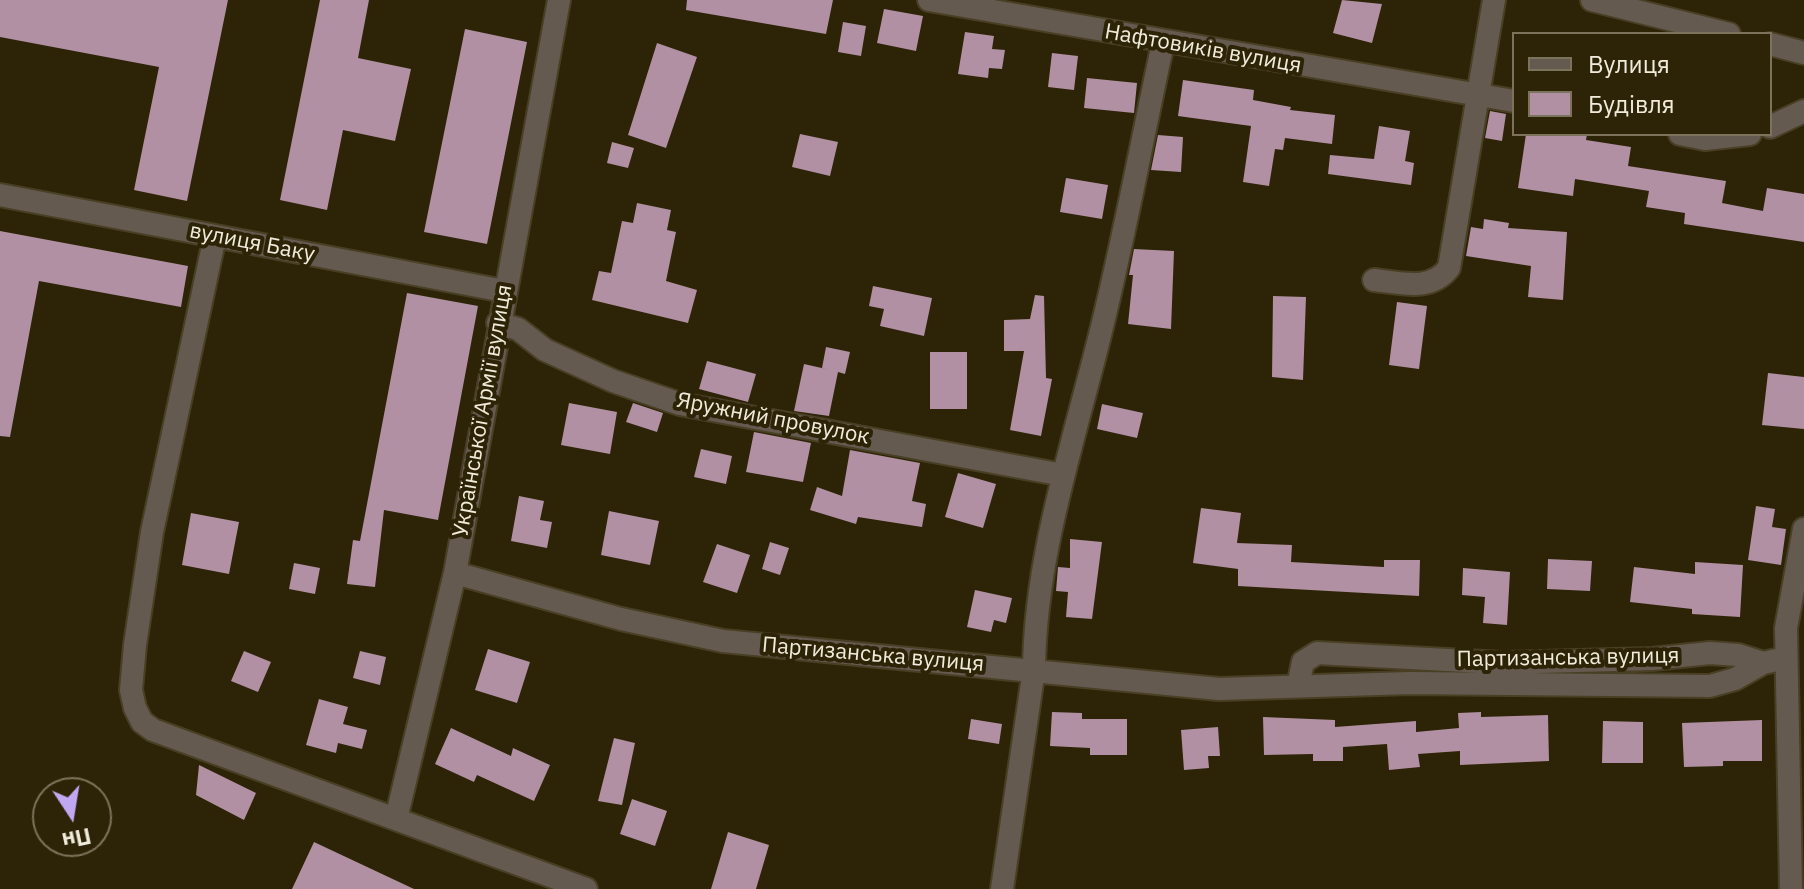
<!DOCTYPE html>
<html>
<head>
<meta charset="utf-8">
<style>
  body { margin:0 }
  #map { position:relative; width:1804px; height:889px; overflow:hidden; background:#2d2306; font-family:"IBM Plex Sans",sans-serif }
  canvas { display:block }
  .legend { position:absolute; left:1512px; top:32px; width:260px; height:104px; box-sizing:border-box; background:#2d2306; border:2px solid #7b735b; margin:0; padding:10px 14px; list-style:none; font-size:24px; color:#f1ebdb }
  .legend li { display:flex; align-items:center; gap:16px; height:40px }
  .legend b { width:40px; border:2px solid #7b735b }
  .north { position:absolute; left:32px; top:777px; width:80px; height:80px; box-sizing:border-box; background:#2d2306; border:2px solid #7b735b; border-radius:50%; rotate:168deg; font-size:22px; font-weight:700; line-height:32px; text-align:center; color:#f1ebdb }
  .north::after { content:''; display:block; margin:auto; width:28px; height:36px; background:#c1a8f3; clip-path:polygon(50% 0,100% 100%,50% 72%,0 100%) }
</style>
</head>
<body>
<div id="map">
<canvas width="1804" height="889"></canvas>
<ul class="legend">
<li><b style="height:10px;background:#655a50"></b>Вулиця</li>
<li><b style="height:22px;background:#b090a2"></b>Будівля</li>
</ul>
<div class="north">Пн</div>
</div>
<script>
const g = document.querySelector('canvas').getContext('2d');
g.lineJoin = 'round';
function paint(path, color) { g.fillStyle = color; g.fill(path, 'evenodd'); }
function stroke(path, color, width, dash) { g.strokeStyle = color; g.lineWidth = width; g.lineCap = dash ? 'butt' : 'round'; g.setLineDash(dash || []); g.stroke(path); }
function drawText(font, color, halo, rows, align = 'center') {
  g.font = font + ' "IBM Plex Sans",sans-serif'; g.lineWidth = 8; g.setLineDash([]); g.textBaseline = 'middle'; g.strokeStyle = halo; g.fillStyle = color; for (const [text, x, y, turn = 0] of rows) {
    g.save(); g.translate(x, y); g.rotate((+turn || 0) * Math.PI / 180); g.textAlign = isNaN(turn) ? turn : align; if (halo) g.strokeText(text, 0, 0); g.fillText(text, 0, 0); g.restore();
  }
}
paint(new Path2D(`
  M0 0H228L187 201 134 190 159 67 0 37Z
  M320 0H369L358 58 411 69 395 141 343 130 327 210 280 200Z
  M687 0H833L826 34 686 10Z
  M1342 0 1382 4 1372 43 1333 33Z
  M884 9 923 16 916 51 877 43Z
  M843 22 866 26 861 56 838 52Z
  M465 29 527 42 487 244 424 232Z
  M965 32 994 36 992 49 1005 50 1002 69 989 68 988 78 958 74Z
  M657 43 697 57 666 148 628 135Z
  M1052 53 1078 56 1074 90 1048 87Z
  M1087 78 1137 83 1134 113 1084 108Z
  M1183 80 1254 90 1253 100 1291 107 1290 110 1335 115 1332 144 1285 138 1283 150 1275 149 1269 186 1243 182 1251 126 1178 116Z
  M1490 111 1506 114 1502 141 1485 138Z
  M1379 126 1410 131 1405 161 1414 163 1411 185 1328 174 1330 155 1374 159Z
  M800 134 838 142 830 176 792 167Z
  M1526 134H1587L1586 140 1631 147 1628 166 1726 181 1722 203 1763 211 1767 188 1804 194V242L1684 224 1685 213 1646 207 1649 191 1575 179 1573 196 1518 188Z
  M1158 135 1183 137 1181 172 1151 170Z
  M612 142 634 148 628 168 607 163Z
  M1066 178 1108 185 1102 219 1060 212Z
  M637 203 671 210 667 230 676 232 666 281 697 290 688 323 592 300 599 271 611 273 622 221 633 223Z
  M1484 219 1509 223 1508 228 1567 232 1563 300 1528 297 1531 266 1466 256 1471 227 1483 229Z
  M0 231 188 266 181 307 39 281 10 437 0 436Z
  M1134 249 1174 251 1171 329 1128 324 1133 275H1129Z
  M873 286 932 298 924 336 880 326 884 309 869 306Z
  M407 293 478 306 438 520 384 510 375 587 347 584 353 540 360 541Z
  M1035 295 1044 296 1046 378 1052 379 1041 436 1010 430 1024 351H1004V320L1030 319Z
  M1273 296 1306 297 1303 380 1272 377Z
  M1397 302 1427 306 1419 369 1389 365Z
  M826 347 850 352 845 374 838 372 829 416 794 411 804 364 835 371 822 368Z
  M930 352H967V409H930Z
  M707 361 756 374 748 402 699 389Z
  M1768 373 1804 377V429L1762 425Z
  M569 403 617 412 610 454 561 445Z
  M633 403 663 413 657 432 626 422Z
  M1102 404 1143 413 1137 438 1097 429Z
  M754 432 811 443 803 482 746 472Z
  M701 449 732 456 726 484 694 477Z
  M850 450 920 463 912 501 926 504 922 527 858 517 856 524 810 510 817 487 842 496Z
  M958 473 996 484 983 528 945 517Z
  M519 496 544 501 540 520 552 522 547 548 511 541Z
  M1756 506 1775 509 1772 527 1786 529 1781 565 1748 560Z
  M1201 508 1241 513 1237 543 1292 545 1291 562 1384 567V560H1420L1419 596 1238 586V569L1193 563Z
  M609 511 659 521 650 565 601 555Z
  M191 513 239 522 229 574 182 565Z
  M1070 539 1102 542 1092 619 1066 617 1068 592 1056 591 1058 567 1070 568Z
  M770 542 789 548 780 575 762 569Z
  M717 544 750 555 737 593 703 582Z
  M1548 559 1592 561 1590 591 1547 589Z
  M1695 562 1743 565 1740 617 1692 614V609L1630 602 1634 567 1695 574Z
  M294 563 320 568 315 594 289 589Z
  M1463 568 1510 572 1507 625 1483 623 1485 597 1462 595Z
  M975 590 1012 598 1006 623 994 620 991 632 967 627Z
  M488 649 530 662 517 703 475 690Z
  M244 651 271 662 258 692 231 681Z
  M360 651 386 657 380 685 353 678Z
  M319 699 348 707 343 724 367 730 362 749 338 743 336 753 306 745Z
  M1052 712 1082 713V719H1127V755H1090V748L1050 746Z
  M1481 712V717L1548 715 1549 761 1460 765V751L1418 754 1420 767 1389 770 1387 744 1343 747V761H1313V754L1264 755 1263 717 1335 720V727L1416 721V732L1459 728 1458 713Z
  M971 719 1002 724 999 744 968 739Z
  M1762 720V761H1723V766L1684 767 1682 723Z
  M1603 721 1643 722V763H1602Z
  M1218 727 1220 756H1208L1209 768 1184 770 1181 730Z
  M451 728 511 756 513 748 550 765 534 801 477 775 474 782 435 764Z
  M614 738 635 743 622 805 598 801Z
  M199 765 256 793 244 820 196 795Z
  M632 799 667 811 655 846 620 834Z
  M728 832 769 845 756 889H711Z
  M314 842 414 889H292Z`), '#b090a2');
const minor = new Path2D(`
  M929 0 1514 101
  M1592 0 1729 34
  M1770 44 1804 53
  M1770 127 1804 111
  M1680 134 1705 139 1750 134
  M0 195 504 291
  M215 236 152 532 135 645 131 690 135 708 142 722 153 730 586 889
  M1374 280C1402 283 1430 292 1449 268L1494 0
  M498 323 518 329 545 350 613 381 680 404 1063 475
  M455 573 621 619 723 641 1219 689 1410 683 1710 686 1735 679 1763 663
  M1298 686 1303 662 1317 653 1503 663 1652 659 1710 653 1738 655 1763 663 1786 658
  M396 819 455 573 559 0
  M1002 889 1034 669C1035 557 1073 444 1100 335 1124 239 1142 140 1163 43
  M1791 889 1786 628 1804 529`);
stroke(minor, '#483f24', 26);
stroke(minor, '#655a50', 22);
drawText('22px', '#f1ebdb', '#2d2306', [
  ["Нафтовиків вулиця",1203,49,10],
  ["вулиця Баку",252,243,11],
  ["Української Армії вулиця",483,411,-80],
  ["Яружний провулок",773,419,11],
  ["Партизанська вулиця",873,655,5],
  ["Партизанська вулиця",1568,658,-1]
]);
</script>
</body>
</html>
